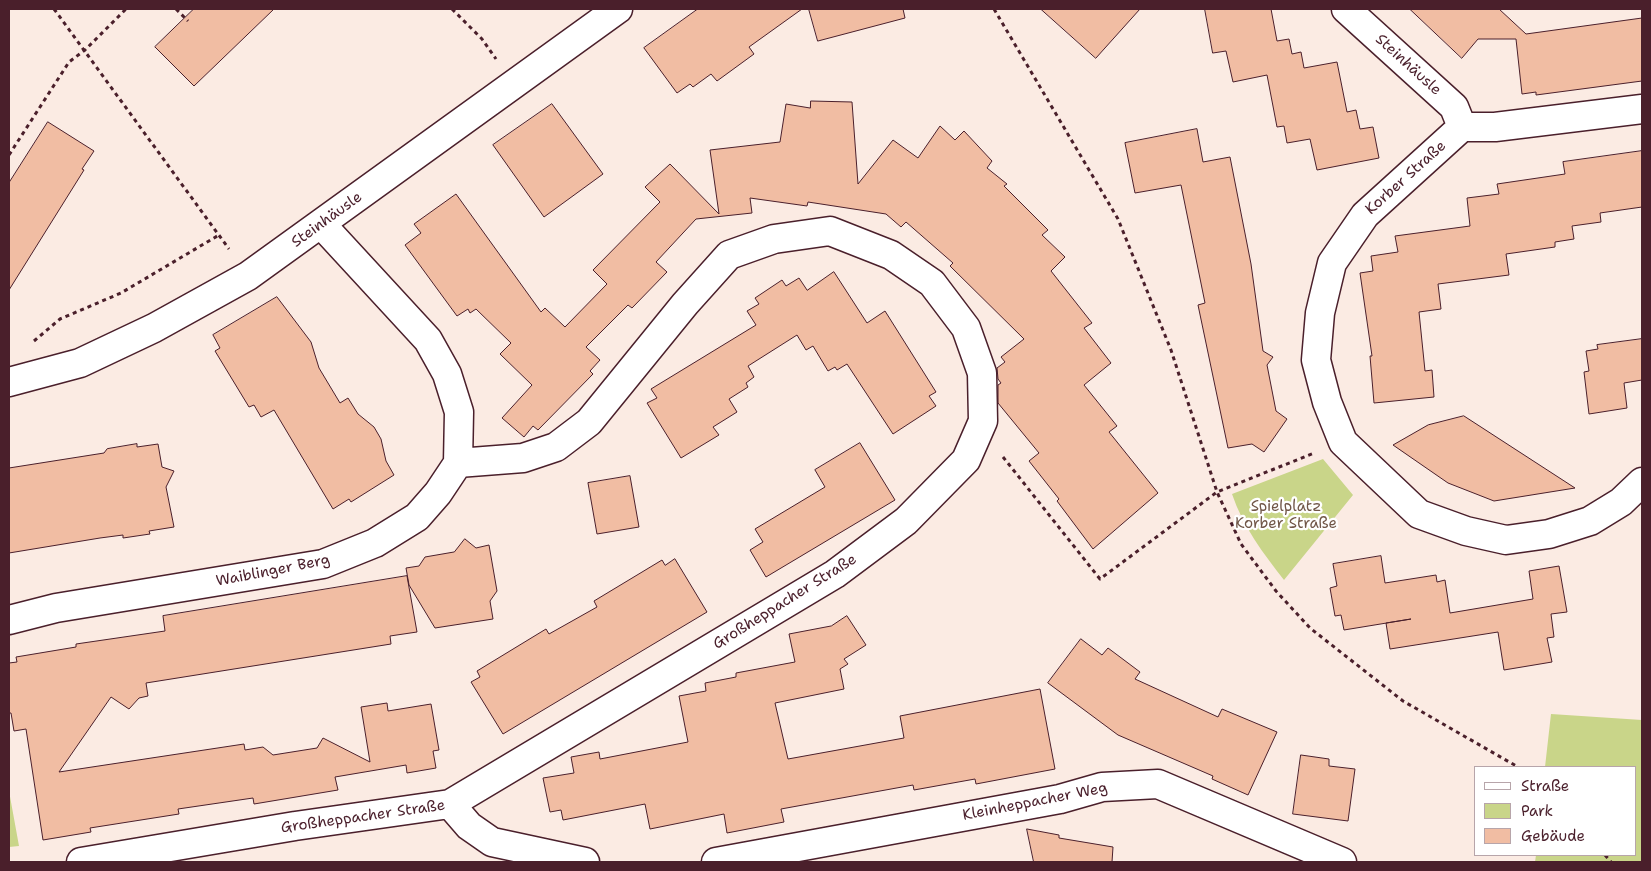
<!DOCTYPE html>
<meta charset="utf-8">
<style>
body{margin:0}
#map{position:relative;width:1651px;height:871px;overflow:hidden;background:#fbebe3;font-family:"Shantell Sans",sans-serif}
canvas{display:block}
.frame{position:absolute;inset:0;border:10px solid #4a1f2b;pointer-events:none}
.legend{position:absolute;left:1474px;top:766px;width:162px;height:90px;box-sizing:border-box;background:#fff;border:1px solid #b7a5aa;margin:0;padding:6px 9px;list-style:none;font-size:15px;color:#4a1f2b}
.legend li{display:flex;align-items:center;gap:10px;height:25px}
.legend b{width:25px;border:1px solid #b7a5aa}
</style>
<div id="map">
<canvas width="1651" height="871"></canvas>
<div class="frame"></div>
<ul class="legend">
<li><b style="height:6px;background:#fff"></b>Straße</li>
<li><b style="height:14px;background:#c9d589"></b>Park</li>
<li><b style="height:14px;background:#f1bda3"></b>Gebäude</li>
</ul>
</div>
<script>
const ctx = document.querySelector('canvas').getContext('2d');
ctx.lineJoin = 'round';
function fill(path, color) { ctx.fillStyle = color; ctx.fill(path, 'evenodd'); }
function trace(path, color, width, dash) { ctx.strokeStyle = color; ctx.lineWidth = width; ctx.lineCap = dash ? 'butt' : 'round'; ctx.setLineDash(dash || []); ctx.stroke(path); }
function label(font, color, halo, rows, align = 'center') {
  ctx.font = font + ' "Shantell Sans",sans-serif'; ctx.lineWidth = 4.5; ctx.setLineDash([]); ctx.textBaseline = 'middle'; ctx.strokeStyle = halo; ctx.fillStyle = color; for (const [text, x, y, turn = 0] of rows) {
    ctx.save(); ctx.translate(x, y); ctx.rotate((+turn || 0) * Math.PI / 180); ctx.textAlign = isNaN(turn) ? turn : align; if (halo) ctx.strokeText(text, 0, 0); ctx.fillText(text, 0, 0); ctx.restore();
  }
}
const green = new Path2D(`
 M1323 459 1353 495 1284 580C1263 553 1243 527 1232 494Z
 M1551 714 1642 720V862H1535L1536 855H1635V767H1545Z
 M9 791 19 846 9 847Z`);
const building = new Path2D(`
 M194 9H274L194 86 155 47Z
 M698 9H802L749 47 754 54 717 81 711 74 693 87 690 84 677 93 644 48Z
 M809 9H903L905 18 818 41Z
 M1041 9H1140L1096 58Z
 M1205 9H1271L1277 41 1289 39 1292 54 1301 52 1304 68 1337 62 1347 112 1356 110 1360 129 1373 127 1379 158 1317 170 1310 139 1287 143 1284 126 1277 127 1267 75 1233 82 1226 51 1213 53Z
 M1410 9H1499L1526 34 1642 18V81L1536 95V92L1522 94 1516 39H1478L1462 58Z
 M811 101 852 102 858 184 893 140 918 158 940 126 955 140 964 131 992 161 987 168 1007 184 1004 186 1048 230 1042 235 1065 257 1051 271 1092 323 1084 328 1111 363 1084 385 1117 426 1109 432 1158 493 1093 549 1057 501 1059 499 1029 461 1039 453 998 403V385L1001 383 998 379 997 368 1005 362 1001 357 1024 339 950 266 953 263 906 222 901 227 886 214 808 202 807 206 750 198 752 213 696 219 656 262 667 272 632 308 628 305 586 347 600 360 590 371 593 374 538 430 533 426 524 437 502 418 532 385 500 354 511 343 476 309 470 313 468 309 457 316 405 245 421 233 414 224 456 194 541 312 545 308 565 327 607 284 593 270 660 202 645 187 670 164 719 214 710 150 780 142 786 104 810 108Z
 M552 104 603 174 544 217 493 145Z
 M48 122 94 151 82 169 84 170 9 290V183Z
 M1197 129 1203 162 1230 157 1251 264 1263 351 1273 357 1267 365 1276 411 1287 419 1264 452 1252 444 1228 448 1198 305 1205 303 1181 185 1135 193 1125 143Z
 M1642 151V207L1600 213 1601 222 1572 226 1574 239 1555 242V247L1506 254 1509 275 1438 284 1441 309 1419 312 1425 371 1432 370 1434 397 1374 403 1370 356H1372L1360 273 1373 271 1371 256 1398 252 1395 236 1470 226 1467 198 1499 194 1497 184 1565 174 1563 162Z
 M834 272 867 323 885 311 936 392 929 396 936 406 893 434 847 364 837 370 835 367 828 371 813 346 806 350 797 335 748 366 754 377 746 383 748 387 729 399 737 412 713 427 719 435 681 458 647 403 657 398 651 389 756 325 747 311 759 304 755 298 782 280 786 286 799 278 807 290Z
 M277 297 311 342 319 368 340 403 348 398 358 414 374 427 381 439 386 461 394 475 351 502 349 499 333 509 274 410 261 417 254 405 249 407 215 351 220 348 213 335Z
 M1642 339V380L1624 383 1627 408 1589 414 1584 372 1589 371 1586 351 1598 349 1597 345Z
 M1464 416 1575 488 1494 501 1448 483 1393 445 1428 425Z
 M860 443 895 500 766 577 750 550 763 542 755 529 825 487 815 470Z
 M137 444V447L158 444 162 467 174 471 166 487 174 527 149 531 150 534 123 538V535L100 538 9 553V468L104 453 107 449Z
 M630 476 639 527 597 534 588 483Z
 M465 539 476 548 489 545 497 591 490 601 493 619 435 628 409 585 406 568 419 566 425 557 454 552Z
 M1381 556 1385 583 1436 575 1437 582 1445 580 1450 613 1533 599 1529 571 1559 566 1567 612 1551 614 1554 637 1547 638 1552 662 1504 670 1498 632 1390 649 1386 623 1411 619 1344 630 1341 615 1335 616 1330 588 1337 586 1333 564Z
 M675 559 707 612 503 734 471 682 480 677 477 671 546 629 549 634 597 607 594 601 662 560 665 565Z
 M407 576 417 632 390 636 391 644 146 683 148 696 139 698 129 709 111 697 59 772 244 744 245 750 263 747 273 755 317 748 323 738 370 762 361 707 387 703 388 711 431 704 439 750 433 751 436 768 407 773 406 765 335 777 338 790 254 804 253 798 178 809 179 814 90 828 91 832 43 840 26 729 14 731 11 713H9V663L17 662 16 657 76 647V644L165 631 163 616Z
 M847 616 866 645 844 659 848 664 840 669 844 689 775 703 788 759 904 738 900 716 1040 689 1055 769 976 784 975 779 914 790 913 785 781 809 784 822 727 833 724 814 650 829 645 804 563 820 561 810 550 812 543 778 574 773 571 757 599 752 600 759 688 742 679 696 706 691 705 683 736 677V673L795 662 789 634 831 626Z
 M1081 639 1102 655 1108 648 1140 672 1135 679 1218 717 1222 709 1277 732 1248 795 1212 779 1213 776 1118 735 1048 683Z
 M1301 755 1329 759V766L1355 769 1348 821 1293 814Z
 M1027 829 1059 835V838L1113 847 1112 862H1034Z`);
const path = new Path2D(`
 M54 9 229 249
 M176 9 188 21
 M452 9 482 39 496 59
 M994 9 1118 219 1171 350 1217 492 1241 544 1276 591 1310 628 1403 701 1518 767
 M9 155 69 62 85 50 126 9
 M34 341 60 319 121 293 219 235
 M1003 457 1100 579 1217 492 1314 453
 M1605 855 1611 862`);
const minor = new Path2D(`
 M1346 9 1454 107 1462 127
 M1642 109 1495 127H1462L1365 215 1332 263 1320 313 1316 360 1327 402 1343 442 1419 514 1466 531 1506 540 1549 534 1590 521 1621 502 1642 482
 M9 382 80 363 154 328 248 276 618 9
 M9 620 56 608 323 564 375 543 417 517 438 493 458 463 459 412 447 374 428 340 322 225
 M450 804 469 826 492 842 585 862
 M81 862 295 826 450 804 835 574 906 521 966 460 983 421 982 373 966 328 932 283 891 255 830 231 774 239 729 255 685 304 589 422 556 447 523 458 458 463
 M716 862 1060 799 1102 787 1158 784 1342 862`);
const streetNames = [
 ["Steinhäusle",1408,65,42],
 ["Korber Straße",1406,178,-42],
 ["Steinhäusle",327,220,-36],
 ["Waiblinger Berg",273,571,-11],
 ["Großheppacher Straße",785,602,-32],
 ["Kleinheppacher Weg",1035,802,-11],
 ["Großheppacher Straße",363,817,-8]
];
const parkNames = [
 ["Spielplatz",1286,507],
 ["Korber Straße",1286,524]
];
fill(green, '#c9d589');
fill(building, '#f1bda3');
trace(building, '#4a1f2b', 1);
trace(minor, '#4a1f2b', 31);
trace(path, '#4a1f2b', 3, [4, 4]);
trace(minor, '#fff', 28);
label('15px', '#4a1f2b', '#fff', streetNames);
label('15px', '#705647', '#fff', parkNames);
</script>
